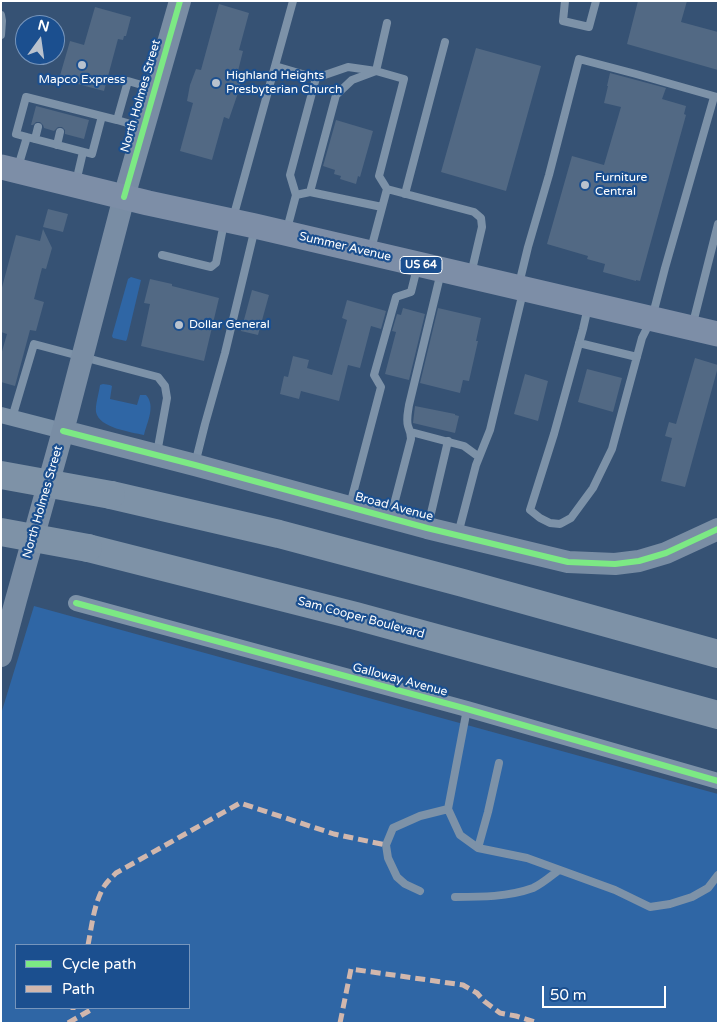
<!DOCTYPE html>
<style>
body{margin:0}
#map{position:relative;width:719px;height:1024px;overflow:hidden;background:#365274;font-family:"Varela Round",sans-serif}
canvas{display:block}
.frame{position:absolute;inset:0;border:2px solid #fff;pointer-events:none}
.legend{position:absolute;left:15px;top:944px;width:175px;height:65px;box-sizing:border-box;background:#1b4f8f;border:1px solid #7695bc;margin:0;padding:6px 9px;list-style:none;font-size:15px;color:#fff}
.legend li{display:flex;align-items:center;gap:10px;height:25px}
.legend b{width:25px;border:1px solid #7695bc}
.north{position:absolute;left:15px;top:15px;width:50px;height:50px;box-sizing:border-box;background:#1b4f8f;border:1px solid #7695bc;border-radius:50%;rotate:14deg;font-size:14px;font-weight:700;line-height:20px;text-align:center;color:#fff}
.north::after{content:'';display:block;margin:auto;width:18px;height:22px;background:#b9c2ce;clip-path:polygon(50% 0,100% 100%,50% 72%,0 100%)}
.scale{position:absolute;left:542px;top:986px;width:124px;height:22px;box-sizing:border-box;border:2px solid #fff;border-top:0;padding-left:6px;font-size:15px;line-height:18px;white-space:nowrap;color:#fff;-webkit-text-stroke:4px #1b4f8f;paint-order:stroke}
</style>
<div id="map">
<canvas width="719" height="1024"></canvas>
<div class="frame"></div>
<ul class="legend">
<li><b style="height:6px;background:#7ce984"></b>Cycle path</li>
<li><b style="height:6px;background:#d1b7ad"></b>Path</li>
</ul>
<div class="north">N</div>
<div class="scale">50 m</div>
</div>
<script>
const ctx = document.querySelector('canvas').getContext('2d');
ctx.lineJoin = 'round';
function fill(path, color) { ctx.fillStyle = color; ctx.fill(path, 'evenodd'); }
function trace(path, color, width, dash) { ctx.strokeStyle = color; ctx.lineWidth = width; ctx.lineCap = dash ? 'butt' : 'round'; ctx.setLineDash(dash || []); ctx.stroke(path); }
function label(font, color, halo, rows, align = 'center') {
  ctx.font = font + ' "Varela Round",sans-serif'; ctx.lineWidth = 4.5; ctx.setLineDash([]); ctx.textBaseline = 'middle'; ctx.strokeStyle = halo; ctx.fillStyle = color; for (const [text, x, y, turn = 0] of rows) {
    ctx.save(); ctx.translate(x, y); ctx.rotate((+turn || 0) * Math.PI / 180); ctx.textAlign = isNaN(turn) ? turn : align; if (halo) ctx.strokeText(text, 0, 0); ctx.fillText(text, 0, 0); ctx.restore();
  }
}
const green = new Path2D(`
 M131 277 141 280 127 339 126 341 113 338 112 336 128 279Z
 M103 384 110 385 112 386 110 399 137 405 140 395H146C156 406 147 422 144 435 131 432 99 428 96 412 95 405 99 393 100 385Z
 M34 606 718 794V1023H1V714ZM16 945H189V1008H16Z`);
const building = new Path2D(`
 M638 1H687L681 22 718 32V70L627 44Z
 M219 4 249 13 239 50 243 51 236 79 241 81 238 93 229 119 224 117 212 160 180 151 193 103 187 101 190 85 196 69 201 70Z
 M95 7 131 17 126 36H124L123 40 118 39 104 91 59 79 70 41 84 45Z
 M476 48 541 66 506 191 441 172Z
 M610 73 666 88 662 99 686 106 684 114 686 115 640 281 636 280V281L603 272 605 264 587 259 588 256 547 244 572 156 604 165 621 107 604 103 608 86H607Z
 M36 106 89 120 84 139 65 134V130L62 127H58L54 131 44 128 43 125 40 122H36L33 125H31Z
 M336 120 373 131 360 177 358 176 356 184 340 179 341 176 334 174 335 170 323 166Z
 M48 209 68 214 63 232 43 227Z
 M43 229 52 248 46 269 42 268 34 299 44 302 36 331 30 330 15 386 1 382V355L7 334 1 332V291L16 235 40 241Z
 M150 279 172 284V286L219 298 204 361 141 346 150 304 144 303Z
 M252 290 269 295 258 335 241 331Z
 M347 300 386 311 381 329 371 326 360 368 348 365 339 401 301 391 299 399 280 394 284 376 288 377 293 356 309 360 307 368 332 375 347 320 342 318Z
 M403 308 425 314 409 380 385 374 396 332 392 331 397 314 401 315Z
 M438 308 481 318 476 341H478L469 381 463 380 460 393 420 383Z
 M695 358 718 365V367L685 487 661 481 672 438 665 436 669 422 676 424Z
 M587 369 622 378 613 412 578 402Z
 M525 374 548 381 538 421 514 414Z
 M415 406 455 414V415L459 416 455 433 413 423Z`);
const lane = new Path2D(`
 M565 1 563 21 589 27 596 1
 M1 15 2 21 1 35
 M275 66 293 1
 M141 127 117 120 128 81 152 88
 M27 137 92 154 102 116
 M35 139 38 127
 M57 145 60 132
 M18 167 27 137 16 134 26 97 117 120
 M76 182 83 152
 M310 192 336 95 352 80 376 71 404 79 379 176 387 189
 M405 194 445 42
 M296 195 310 192 382 207
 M233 218 275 66 316 78
 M287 229 296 195 290 175 316 78 348 67 376 71 387 23
 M371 249 387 189 474 212 481 218 482 227 471 274
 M162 255 211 267 216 263 224 223
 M519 284 528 247 549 175 579 59 636 74 717 97
 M588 307 583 329 554 434 530 510 540 518 550 523 560 524 571 518 593 488 612 449 642 338 652 318 665 268 714 97
 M693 323 718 224
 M579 343 637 357
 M12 418 34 344 158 377 165 386 167 398 157 453
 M411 432 464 446 479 457
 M195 464 205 424 225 353 255 228
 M350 505 381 387 374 375 396 297 411 292 417 268
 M391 516 411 439C411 434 410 431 408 426 406 419 408 412 409 405L441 272
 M428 526 448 441
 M458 534 476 465 490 430 523 292
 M467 709 448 809 460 835 478 848 527 858 615 890 650 907 670 904 692 897 708 888 718 875
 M478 848 488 812 499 763
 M420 891 405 884 397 877 388 858 386 845 393 828 420 816 448 809
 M455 897C481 897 508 897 533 888 542 884 551 876 559 870`);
const street = new Path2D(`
 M1 415 63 431
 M76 603 467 709 718 781`);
const secondary = new Path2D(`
 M63 431 195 465 427 528 568 562 615 564 639 561 666 553 718 529
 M1 656 16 600 63 431 124 197 180 1`);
const primary = new Path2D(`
 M1 167 148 203 255 226 718 334`);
const highway = new Path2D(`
 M111 495 279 534 463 583 718 654
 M88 548 356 616 718 715`);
const highwayBridge = new Path2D(`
 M1 475 111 495
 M1 532 88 548`);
const quiet = new Path2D(`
 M88 945C92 925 94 902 105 885 108 881 112 877 116 873L240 803 334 834 386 845
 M73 1010V1008
 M68 1023 94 1008
 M340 1023 351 969 463 985 477 993 484 1001 500 1013 516 1016 538 1023`);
const cycleway = new Path2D(`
 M124 197 180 1
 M63 431 195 465 427 528 568 562 615 564 639 561 666 553 718 529
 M76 603 467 709 718 781`);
const markers = [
 [82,65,5,"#b9c2ce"],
 [216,83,5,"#b9c2ce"],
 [585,185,5,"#b9c2ce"],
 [179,325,5,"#b9c2ce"]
];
const shields = [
 [421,265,42]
];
const shieldNames = [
 ["US 64",421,265]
];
const poiNames = [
 ["Highland Heights",226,76],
 ["Presbyterian Church",226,90],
 ["Mapco Express",82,80,"center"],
 ["Furniture",595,178],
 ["Central",595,192],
 ["Dollar General",189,325]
];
const streetNames = [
 ["North Holmes Street",141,96,-74],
 ["Summer Avenue",345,247,13],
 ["North Holmes Street",43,502,-74],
 ["Broad Avenue",394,507,15],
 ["Sam Cooper Boulevard",361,618,15],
 ["Galloway Avenue",400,680,15]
];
fill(green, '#2f66a5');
fill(building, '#526984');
trace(lane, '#7d92a8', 8);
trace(street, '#7d92a8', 16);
trace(secondary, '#798da4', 22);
trace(primary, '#7d8ea7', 25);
trace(highway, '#7e92a7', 28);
trace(highwayBridge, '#7e92a7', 28);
trace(quiet, '#d1b7ad', 5, [10, 5]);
trace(cycleway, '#7ce984', 6);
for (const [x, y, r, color] of markers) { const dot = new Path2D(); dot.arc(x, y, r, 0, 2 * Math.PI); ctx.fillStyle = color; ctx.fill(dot); trace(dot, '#1b4f8f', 2); }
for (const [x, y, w] of shields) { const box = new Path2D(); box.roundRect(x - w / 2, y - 8.5, w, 17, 4); ctx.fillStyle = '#1b4f8f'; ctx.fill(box); trace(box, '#fff', 1); }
label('bold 11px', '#fff', null, shieldNames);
label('12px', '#fff', '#1b4f8f', poiNames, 'left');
label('12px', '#fff', '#1b4f8f', streetNames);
</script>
